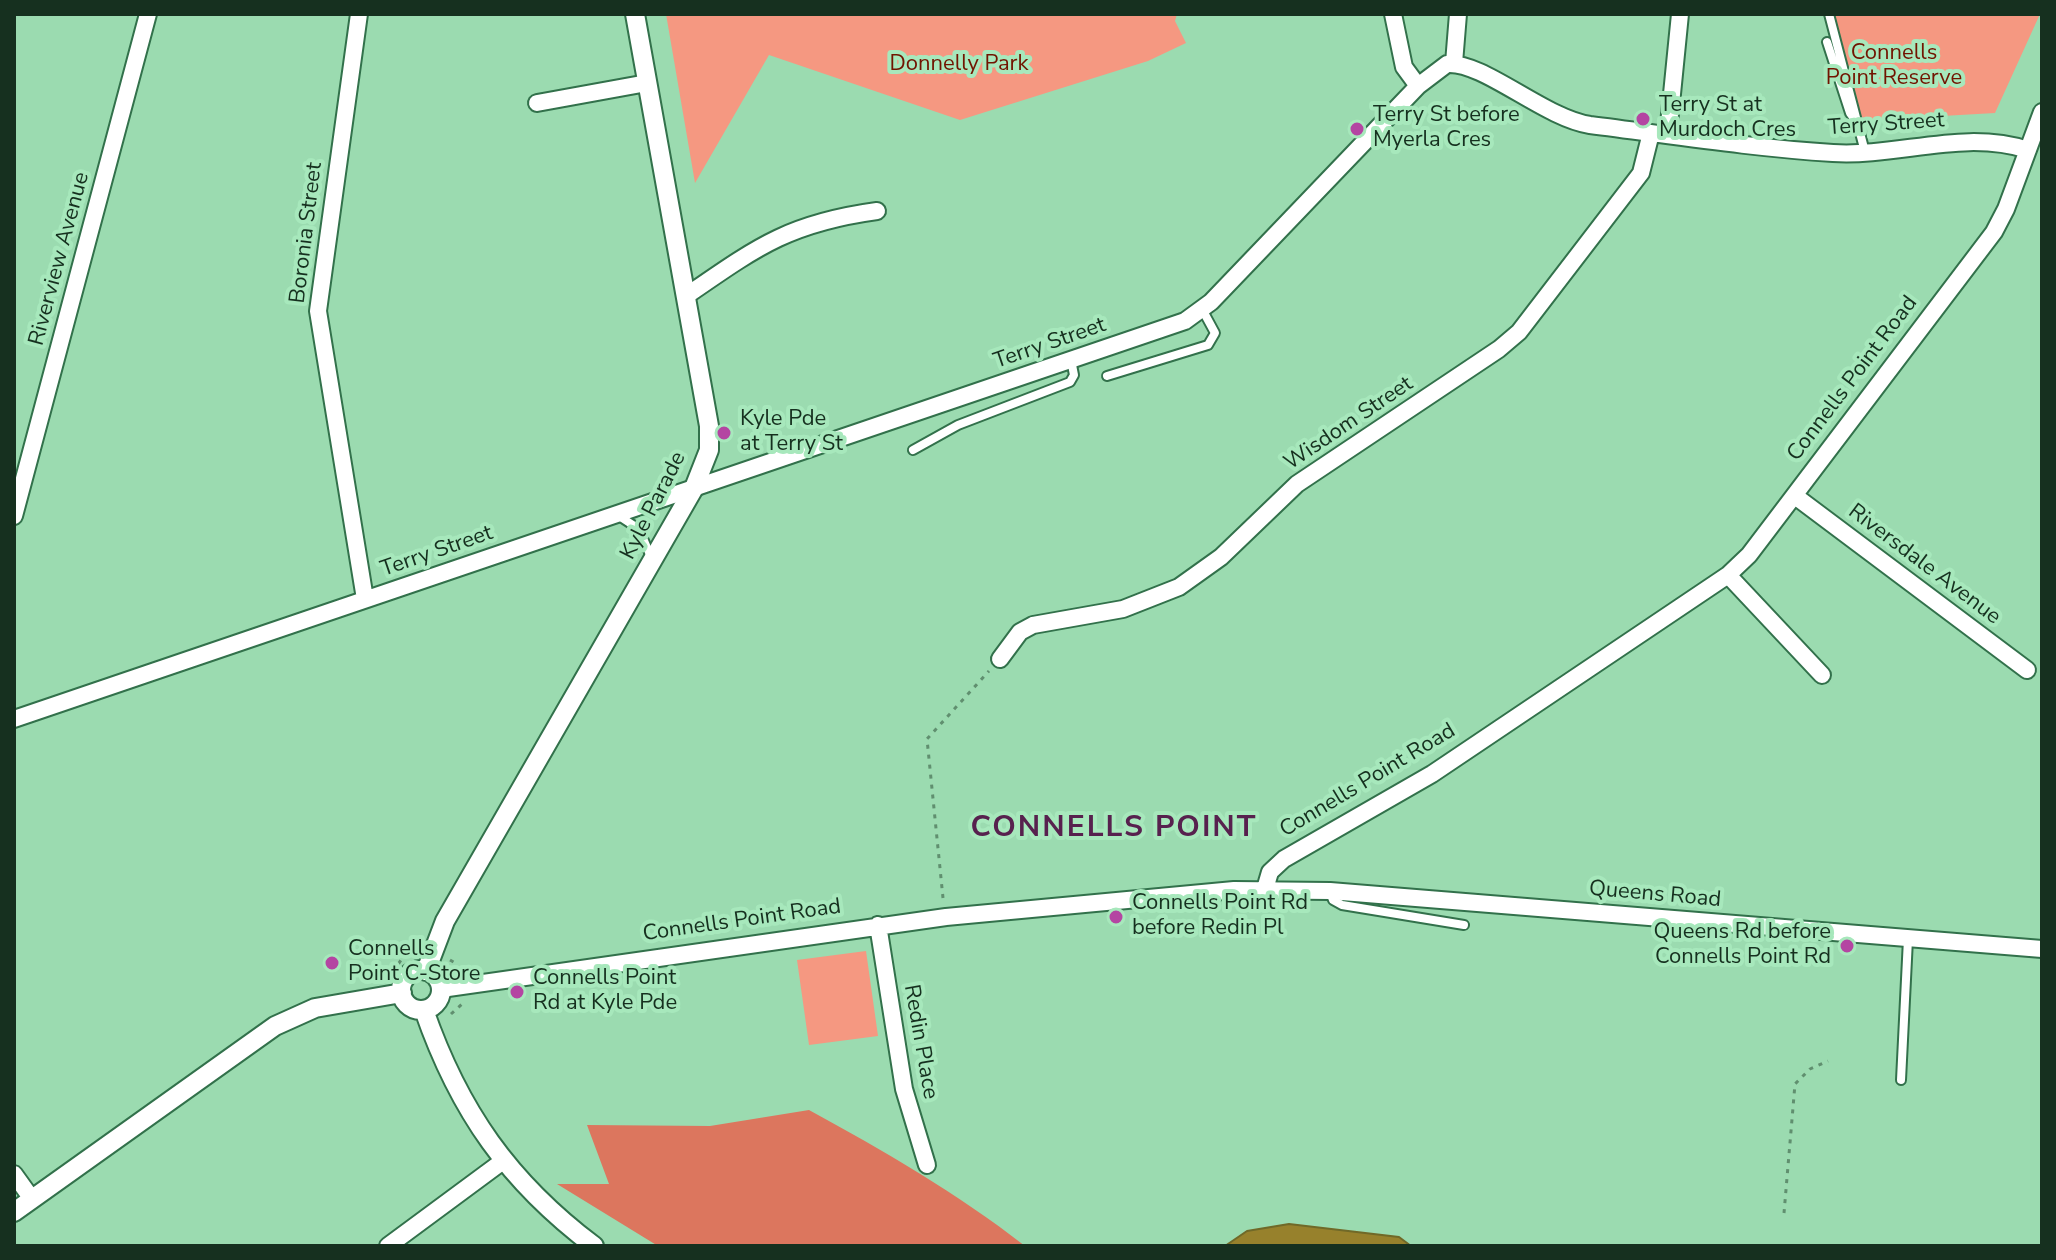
<!DOCTYPE html>
<style>
body{margin:0}
#map{position:relative;width:2056px;height:1260px;overflow:hidden;background:#9bdbb0;font-family:"Nunito Sans",sans-serif}
canvas{display:block}
.frame{position:absolute;inset:0;border:16px solid #16301f;pointer-events:none}
</style>
<div id="map">
<canvas width="2056" height="1260"></canvas>
<div class="frame"></div>
</div>
<script>
const ctx = document.querySelector('canvas').getContext('2d');
ctx.lineJoin = 'round';
function fill(path, color) { ctx.fillStyle = color; ctx.fill(path, 'evenodd'); }
function trace(path, color, width, dash) { ctx.strokeStyle = color; ctx.lineWidth = width; ctx.lineCap = dash ? 'butt' : 'round'; ctx.setLineDash(dash || []); ctx.stroke(path); }
function label(font, color, halo, rows, align = 'center') {
  ctx.font = font + ' "Nunito Sans",sans-serif'; ctx.lineWidth = 8; ctx.setLineDash([]); ctx.textBaseline = 'middle'; ctx.strokeStyle = halo; ctx.fillStyle = color; for (const [text, x, y, turn = 0] of rows) {
    ctx.save(); ctx.translate(x, y); ctx.rotate((+turn || 0) * Math.PI / 180); ctx.textAlign = isNaN(turn) ? turn : align; if (halo) ctx.strokeText(text, 0, 0); ctx.fillText(text, 0, 0); ctx.restore();
  }
}
const green = new Path2D(`
 M666 14H1177L1175 21 1186 43 1148 61 960 120 769 55 695 183Z
 M1824 14H2040L1995 113 1854 121Z
 M866 951 878 1036 809 1045 797 960Z`);
const forest = new Path2D(`
 M809 1110C884 1151 957 1193 1025 1246H658L557 1184H609L587 1125 710 1126Z`);
const water = new Path2D(`
 M1289 1224 1399 1237 1411 1246H1225L1247 1231Z`);
const path = new Path2D(`
 M943 898 927 739 989 671
 M450 960 457 964
 M393 972 409 948
 M451 1014 462 1004
 M1784 1213 1795 1084 1810 1069 1828 1061`);
const service = new Path2D(`
 M1829 14 1865 152
 M1827 42 1850 113 1856 121
 M1107 376 1208 345 1215 333 1202 309
 M913 450 958 425 1070 382 1074 375 1071 360
 M616 514 639 529 651 557
 M1330 892 1333 900 1342 905 1464 925
 M1901 1080 1908 939`);
const minor = new Path2D(`
 M359 14 318 311 365 599
 M1393 14 1404 67 1418 86
 M1454 63 1458 14
 M537 103 647 83
 M1668 134 1680 14
 M686 296C757 247 789 223 877 211
 M1795 496 2027 670
 M14 516 148 14
 M1728 575 1822 675
 M1000 659 1020 632 1033 625 1123 609 1179 587 1221 557 1297 484 1499 349 1519 332 1641 173 1651 133
 M14 719 1185 321 1211 302 1418 86 1447 64C1483 61 1544 118 1590 125 1670 135 1752 148 1833 153 1899 157 1963 129 2028 150
 M1265 889 1270 872 1284 859 1432 774 1728 575 1749 555 1994 232 2006 209 2042 112
 M878 925 904 1089 927 1165
 M441 989 946 917 1234 890 1330 891 2042 949
 M14 1174 32 1199
 M388 1246 503 1161`);
const tertiary = new Path2D(`
 M401 990a20 20 0 1 1 40 0a20 20 0 1 1-40 0Z
 M426 971 445 921 694 488 709 450V426L635 14
 M424 1010C459 1111 509 1182 594 1246
 M14 1212 275 1026 315 1008 402 993`);
const markers = [
 [1643,119,8,"#b445a2"],
 [1357,129,8,"#b445a2"],
 [724,433,8,"#b445a2"],
 [1116,917,8,"#b445a2"],
 [1847,946,8,"#b445a2"],
 [332,963,8,"#b445a2"],
 [517,992,8,"#b445a2"]
];
const parkNames = [
 ["Connells",1894,54],
 ["Point Reserve",1894,79],
 ["Donnelly Park",959,65]
];
const poiNames = [
 ["Terry St at",1659,106],
 ["Murdoch Cres",1659,131],
 ["Terry St before",1373,116],
 ["Myerla Cres",1373,141],
 ["Kyle Pde",740,420],
 ["at Terry St",740,445],
 ["Connells Point Rd",1132,904],
 ["before Redin Pl",1132,929],
 ["Queens Rd before",1831,933,"right"],
 ["Connells Point Rd",1831,958,"right"],
 ["Connells",348,950],
 ["Point C-Store",348,975],
 ["Connells Point",533,979],
 ["Rd at Kyle Pde",533,1004]
];
const streetNames = [
 ["Terry Street",1886,125,-4],
 ["Boronia Street",307,233,-83],
 ["Riverview Avenue",60,259,-75],
 ["Terry Street",1050,344,-19],
 ["Connells Point Road",1853,379,-53],
 ["Wisdom Street",1349,424,-34],
 ["Kyle Parade",654,506,-63],
 ["Terry Street",437,552,-19],
 ["Riversdale Avenue",1924,565,37],
 ["Connells Point Road",1368,781,-31],
 ["Queens Road",1655,895,5],
 ["Connells Point Road",742,921,-8],
 ["Redin Place",920,1042,80]
];
const districtNames = [
 ["CONNELLS POINT",1114,829]
];
fill(green, '#f59881');
fill(forest, '#dc765e');
fill(water, '#97812c');
trace(water, '#706928', 2);
trace(service, '#32714b', 12);
trace(minor, '#32714b', 20);
trace(tertiary, '#32714b', 22);
trace(path, '#608f6f', 3, [4, 6]);
trace(service, '#fff', 8);
trace(minor, '#fff', 16);
trace(tertiary, '#fff', 18);
for (const [x, y, r, color] of markers) { const dot = new Path2D(); dot.arc(x, y, r, 0, 2 * Math.PI); ctx.fillStyle = color; ctx.fill(dot); trace(dot, '#a7e8bc', 3); }
label('22px', '#711400', '#a7e8bc', parkNames);
label('22px', '#16301f', '#a7e8bc', poiNames, 'left');
label('22px', '#16301f', '#a7e8bc', streetNames);
ctx.letterSpacing = '2px';
label('bold 30px', '#57214e', '#a7e8bc', districtNames);
ctx.letterSpacing = '0px';
</script>
